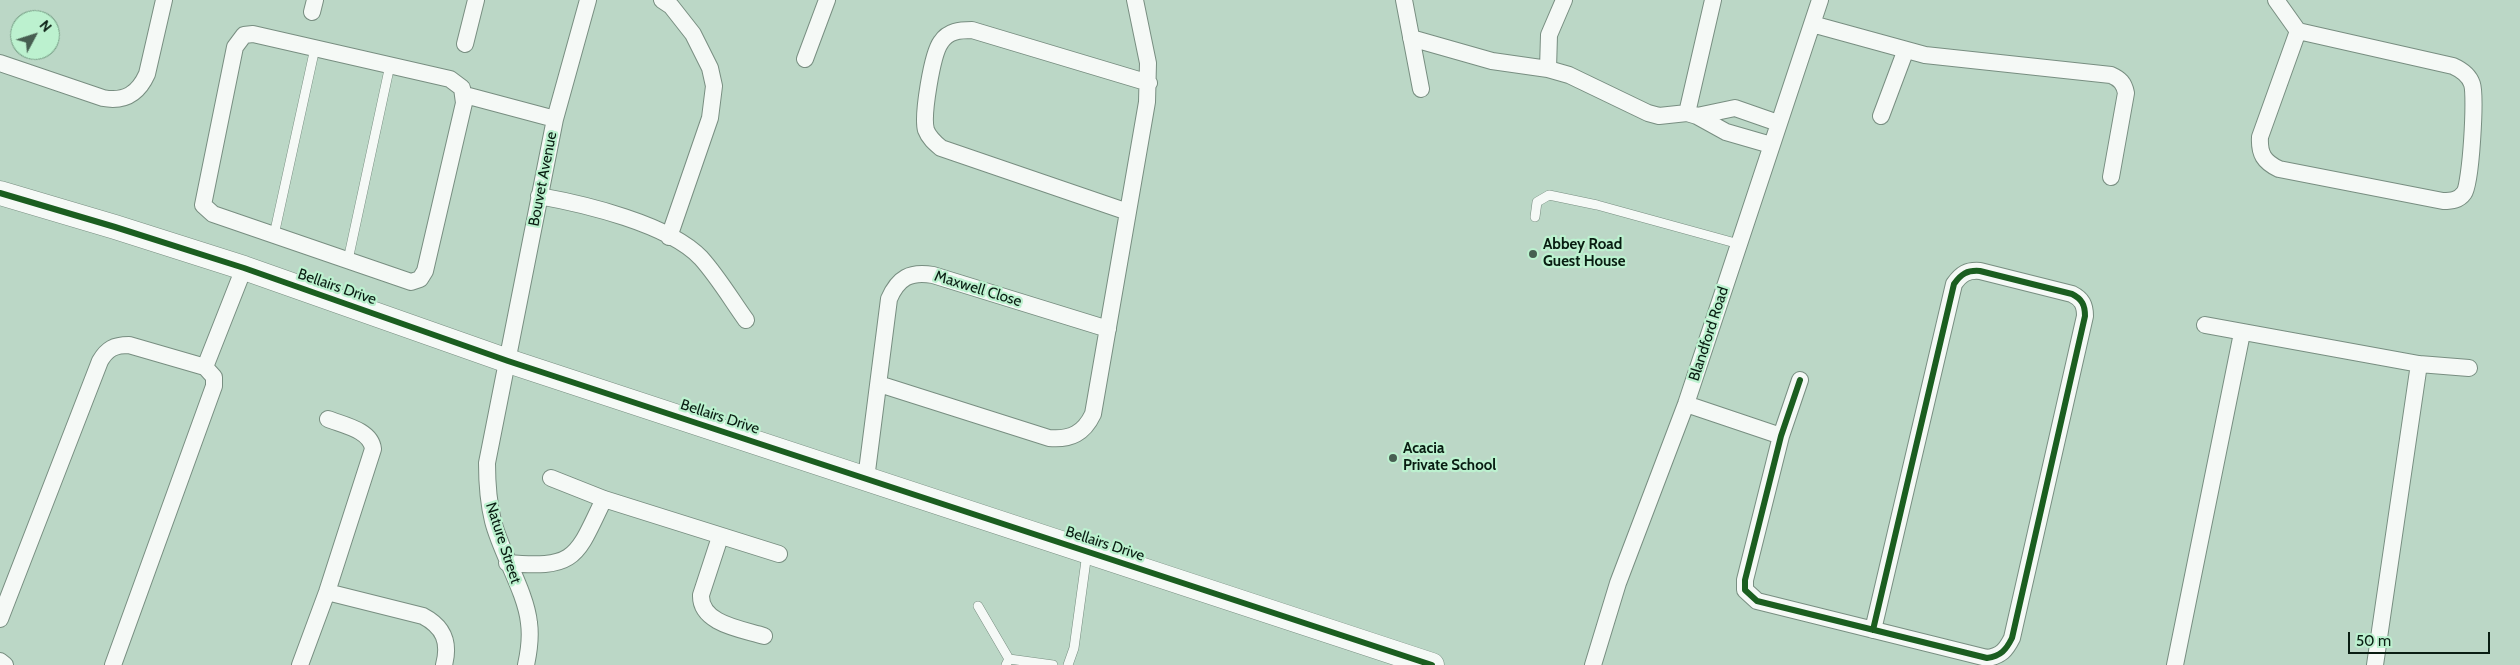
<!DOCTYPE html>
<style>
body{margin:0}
#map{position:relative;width:2520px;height:665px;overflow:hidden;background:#bbd7c6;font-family:Cabin,sans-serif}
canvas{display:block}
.north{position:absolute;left:10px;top:10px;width:50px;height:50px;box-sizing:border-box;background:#bcf1cf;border:1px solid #749c83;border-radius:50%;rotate:50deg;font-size:14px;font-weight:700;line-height:20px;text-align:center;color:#091d12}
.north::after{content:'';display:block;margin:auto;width:18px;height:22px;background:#475e51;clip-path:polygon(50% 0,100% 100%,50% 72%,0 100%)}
.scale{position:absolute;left:2348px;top:632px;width:142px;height:22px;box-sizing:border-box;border:2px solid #091d12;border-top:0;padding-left:6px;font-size:15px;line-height:18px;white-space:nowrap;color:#091d12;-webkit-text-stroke:4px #bcf1cf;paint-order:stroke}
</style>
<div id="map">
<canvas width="2520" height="665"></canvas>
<div class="north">N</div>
<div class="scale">50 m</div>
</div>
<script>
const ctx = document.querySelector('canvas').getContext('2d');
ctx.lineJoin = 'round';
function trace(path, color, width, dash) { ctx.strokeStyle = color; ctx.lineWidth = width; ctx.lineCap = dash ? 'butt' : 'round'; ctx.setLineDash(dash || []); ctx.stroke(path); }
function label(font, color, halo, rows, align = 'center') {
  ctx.font = font + ' Cabin,sans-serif'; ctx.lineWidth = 4.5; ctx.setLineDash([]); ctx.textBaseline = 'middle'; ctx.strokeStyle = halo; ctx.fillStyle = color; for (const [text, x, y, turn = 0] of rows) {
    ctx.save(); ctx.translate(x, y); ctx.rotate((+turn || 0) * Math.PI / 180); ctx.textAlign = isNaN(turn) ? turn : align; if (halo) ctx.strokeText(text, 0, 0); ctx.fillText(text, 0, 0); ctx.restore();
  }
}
const lane = new Path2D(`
 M1535 217 1537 202 1549 195 1597 205 1739 244
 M274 235 315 48
 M348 260 390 65
 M978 606 1009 659
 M1006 665 1009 659 1053 665
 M1068 665 1074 648 1087 553`);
const street = new Path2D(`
 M662 0 671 6 693 34 710 68 714 86 710 118 669 237
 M1404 0 1421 89
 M2276 0 2298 31 2453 66C2462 70 2469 75 2472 84 2476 96 2471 184 2464 193 2459 200 2452 201 2443 201L2279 169C2264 162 2259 154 2260 137L2298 31
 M312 12 315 0
 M1812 24 1925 55 2111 75C2120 79 2124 83 2126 93L2111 177
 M253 34 450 79 462 88 464 103 425 271 420 279 411 282 213 214 203 205 235 47 244 35Z
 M1411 38 1492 61 1548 69 1569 75 1648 113 1659 116 1687 113 1697 116 1726 132 1771 145
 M465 44 476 0
 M805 59 827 0
 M0 63 103 98C125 102 138 94 147 74L164 0
 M1548 69 1549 35 1564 0
 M465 95 555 119
 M1687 113 1713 0
 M1697 116 1735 108 1778 123
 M1881 116 1905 52
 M539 196C584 204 669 224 701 258 718 277 731 299 746 320
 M1128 212 941 148C935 143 929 138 926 130 922 116 932 54 941 42 948 31 960 30 972 30L1149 83
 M2205 325 2419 364 2469 368
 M205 367 244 268
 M1800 380 1781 436 1745 580V590L1757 601 1987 658C2001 656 2006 650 2012 638L2085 316C2085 305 2082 299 2072 294L1980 271C1967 270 1961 274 1954 284L1873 630
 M879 384 1049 438C1071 440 1084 433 1093 414L1147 102 1148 63 1135 0
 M1686 404 1781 436
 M551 478 604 499 779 554
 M866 479 889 299C898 278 910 271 933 275L1108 329
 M720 537 701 595C700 624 742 629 764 636
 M507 563C577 569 576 557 604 499
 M327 592 423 616C444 627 450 642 444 665
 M0 619 100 361C107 349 114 345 129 345L205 367 214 377V386L113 665
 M0 661 5 665
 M300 665 327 592 373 449C371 430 343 425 328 419
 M526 665C529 651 531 637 529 623 526 592 501 553 493 521 488 501 487 483 487 463L555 119 588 0
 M1593 665 1618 583 1686 404 1820 0
 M2175 665 2242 333
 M2375 665 2419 364`);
const secondary = new Path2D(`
 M0 193 115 227 244 268 508 361 1432 665`);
const cycleway = new Path2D(`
 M0 193 115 227 244 268 508 361 1432 665
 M1800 380 1781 436 1745 580V590L1757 601 1987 658C2001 656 2006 650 2012 638L2085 316C2085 305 2082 299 2072 294L1980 271C1967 270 1961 274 1954 284L1873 630`);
const markers = [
 [1533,254,5,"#475e51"],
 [1393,458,5,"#475e51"]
];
const streetNames = [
 ["Bouvet Avenue",543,179,-79],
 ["Bellairs Drive",337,287,19],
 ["Maxwell Close",978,289,17],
 ["Blandford Road",1709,334,-72],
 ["Bellairs Drive",720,417,18],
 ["Nature Street",503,543,72],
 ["Bellairs Drive",1105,544,18]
];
const poiNames = [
 ["Abbey Road",1543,245],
 ["Guest House",1543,262],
 ["Acacia",1403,449],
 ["Private School",1403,466]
];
trace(lane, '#788e81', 10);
trace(street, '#788e81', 18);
trace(secondary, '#788e81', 25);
trace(lane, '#f5f9f6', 9);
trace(street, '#f5f9f6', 16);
trace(secondary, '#f5f9f6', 24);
trace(cycleway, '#1b5e20', 6);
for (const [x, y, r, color] of markers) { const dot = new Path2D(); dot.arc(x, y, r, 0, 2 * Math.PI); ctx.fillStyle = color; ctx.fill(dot); trace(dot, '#bcf1cf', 2); }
label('15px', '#091d12', '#bcf1cf', streetNames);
label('bold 15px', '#091d12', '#bcf1cf', poiNames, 'left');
</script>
